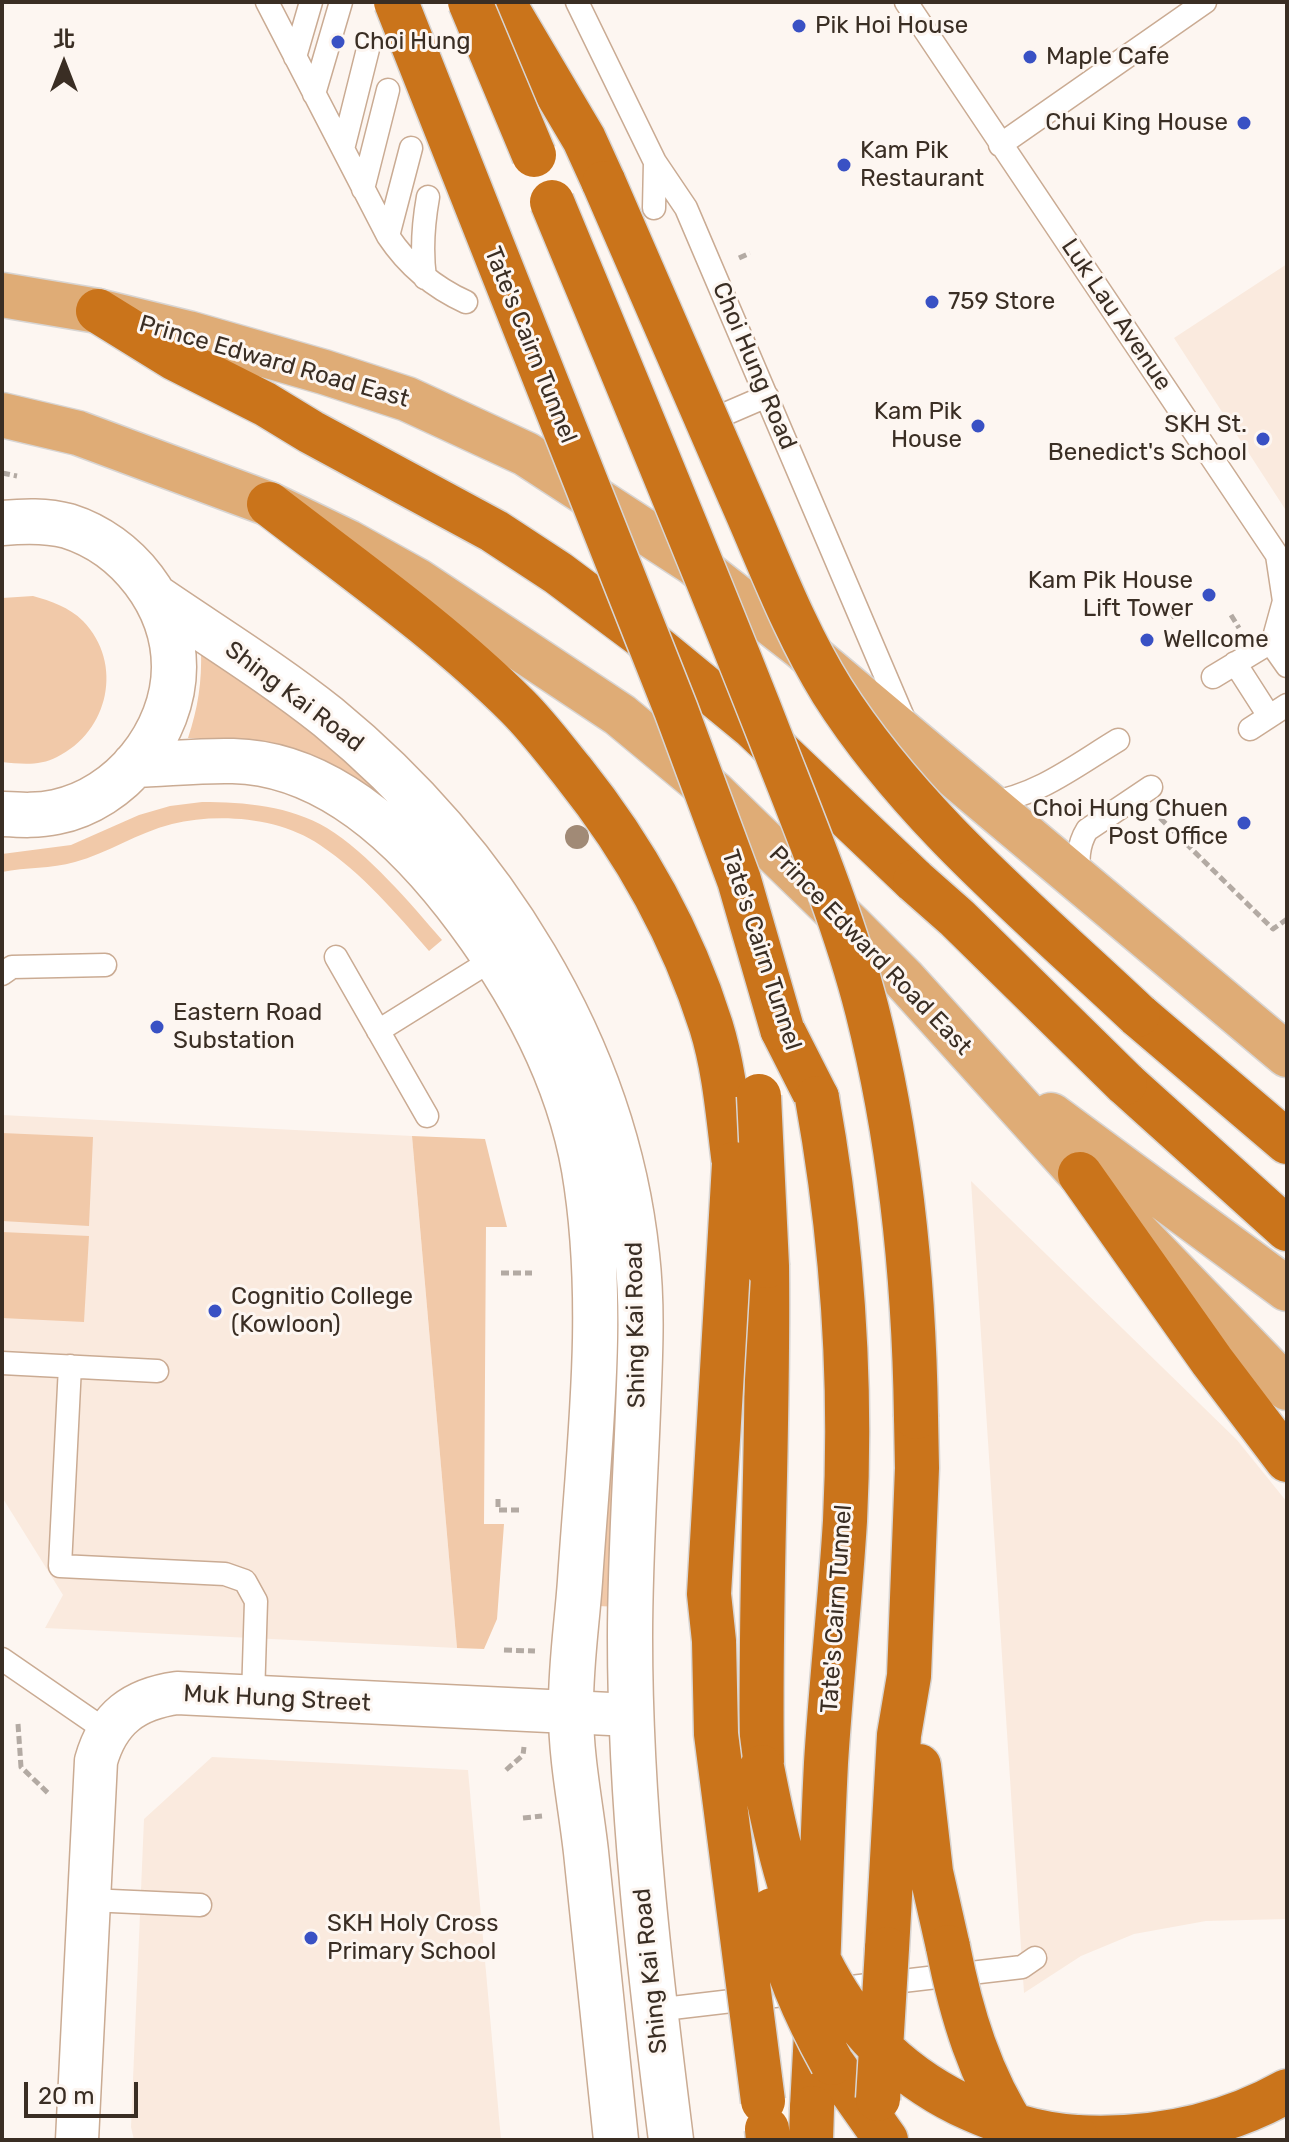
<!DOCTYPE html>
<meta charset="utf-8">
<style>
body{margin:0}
#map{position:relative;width:1289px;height:2142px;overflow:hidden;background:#fdf6f1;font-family:Rubik,"Noto Sans TC",sans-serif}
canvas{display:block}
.frame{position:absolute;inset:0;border:4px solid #3a2e24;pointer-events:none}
.north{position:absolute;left:24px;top:24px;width:80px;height:80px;-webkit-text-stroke:6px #fdf6f1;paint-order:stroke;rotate:0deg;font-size:22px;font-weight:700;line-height:32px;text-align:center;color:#3a2e24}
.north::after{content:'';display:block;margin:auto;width:28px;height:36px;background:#3a2e24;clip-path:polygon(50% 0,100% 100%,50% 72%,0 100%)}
.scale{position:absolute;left:24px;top:2082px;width:114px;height:36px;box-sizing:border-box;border:4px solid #3a2e24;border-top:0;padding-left:10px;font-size:24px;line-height:28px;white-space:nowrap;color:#3a2e24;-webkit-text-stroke:6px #fdf6f1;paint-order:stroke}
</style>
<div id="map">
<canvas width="1289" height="2142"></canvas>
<div class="frame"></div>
<div class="north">北</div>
<div class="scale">20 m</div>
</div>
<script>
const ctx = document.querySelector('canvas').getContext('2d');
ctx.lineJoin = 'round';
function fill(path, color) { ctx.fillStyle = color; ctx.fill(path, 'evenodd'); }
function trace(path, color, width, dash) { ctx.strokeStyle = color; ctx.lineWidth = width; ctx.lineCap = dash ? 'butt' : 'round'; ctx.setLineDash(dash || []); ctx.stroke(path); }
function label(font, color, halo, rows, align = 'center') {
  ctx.font = font + ' Rubik,sans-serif'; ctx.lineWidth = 6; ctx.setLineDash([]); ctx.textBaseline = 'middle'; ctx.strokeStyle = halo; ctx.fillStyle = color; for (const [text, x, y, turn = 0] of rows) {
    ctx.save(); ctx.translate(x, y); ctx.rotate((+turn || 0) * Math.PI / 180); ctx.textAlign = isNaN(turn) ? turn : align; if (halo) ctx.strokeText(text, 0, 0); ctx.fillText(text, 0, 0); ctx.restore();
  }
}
const built = new Path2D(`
 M1287 264V512L1174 338Z
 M2 1115 412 1136 457 1648 45 1628 63 1595 2 1497Z
 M971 1181 1237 1440 1287 1502V1919L1206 1921 1134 1934 1081 1956 1024 1993Z
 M212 1757 468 1770 501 2140H134L131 2127 144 1819Z`);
const green = new Path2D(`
 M33 596C51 601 69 607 83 621 124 663 109 732 57 757 40 766 21 764 2 762V598Z
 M201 650C236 671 270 692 303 716 476 847 599 1039 624 1257 629 1302 626 1349 624 1395 622 1466 620 1536 619 1607L598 1606C602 1548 606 1490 610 1431 614 1375 618 1319 613 1262 600 1116 536 974 438 865 406 829 370 795 327 773 283 751 236 740 188 738 198 708 202 682 201 650Z
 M202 802C245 802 290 806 327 828 368 853 411 904 442 940L429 951C396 913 362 873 320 845 279 817 218 813 172 824 137 833 108 853 75 862 51 869 26 867 2 872V854L71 845 139 815 170 806Z
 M2 1133 93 1137 89 1226 2 1221Z
 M412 1136 485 1139 507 1227H486L484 1524H504L497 1619 484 1649 457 1648Z
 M2 1232 89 1236 84 1322 2 1318Z`);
const path = new Path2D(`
 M739 258 750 253
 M2 473 17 476
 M1231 615 1239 628
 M1171 617 1194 603
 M1160 818 1273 929 1287 919
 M501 1273H532
 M498 1499V1510H523
 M504 1650 535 1651
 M18 1724 21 1767 49 1794
 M506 1770 523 1755 524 1747
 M523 1818 542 1816`);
const lane = new Path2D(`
 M267 2 388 236C408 266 433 287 466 302
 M577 2 655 162 686 208 906 724
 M906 2 1277 555 1284 601 1273 641
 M295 57 311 2
 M314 94 341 2
 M1000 145 1205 2
 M343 149 369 45
 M363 189 388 90
 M654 208 655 162
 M388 236 411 148
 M425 278C421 249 423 225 428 197
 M702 424 767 396
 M1273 641 1275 649 1287 666
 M1235 663 1269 716
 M1213 677 1286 633
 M1250 729 1287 705
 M989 803C1039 795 1075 766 1118 740
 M1079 880C1078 862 1077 846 1087 830L1151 787
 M336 957 427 1116
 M2 974 12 967 105 965
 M378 1031 495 958
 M2 1363 157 1371
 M70 1366 60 1566 225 1574 245 1581 256 1601 253 1697
 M2 1659 108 1732
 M89 1900 200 1905
 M655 2010 1022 1967 1035 1958`);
const street = new Path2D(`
 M77 2140 96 1761C108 1718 134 1699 177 1693L631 1715`);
const secondary = new Path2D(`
 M2 523C24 521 46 520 68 526 128 545 174 604 174 667 174 733 121 799 56 812 38 816 21 815 2 814
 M157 598C214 637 274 674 328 717 490 850 615 1044 637 1255 643 1307 640 1359 638 1411 635 1487 630 1562 630 1637 630 1806 650 1973 671 2140
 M134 765C167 764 201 760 233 761 326 763 401 834 455 903 515 980 567 1072 584 1169 607 1305 589 1444 580 1581 577 1624 570 1669 571 1713 571 1759 581 1807 586 1852 596 1948 606 2044 616 2140`);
const primary = new Path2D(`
 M2 295 98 311 188 333 324 372 407 399 526 454 692 562 801 647 1287 1055
 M2 415 78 433 269 504 348 542 418 581 620 715 714 793 852 927 903 978 1080 1174 1287 1388
 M1051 1115 1287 1289`);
const highway = new Path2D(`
 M503 2 584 139 604 183
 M98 311 174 358 265 404 311 432 494 531 558 573 641 635 753 727 915 881
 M269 504C353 569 443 632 518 707 538 727 555 750 573 772 633 847 682 934 711 1026 725 1071 728 1118 734 1164
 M1138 1015 1287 1142
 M782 1029 817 1098
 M1125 1083 1287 1229
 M1080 1174 1212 1361 1287 1460
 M919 1766 931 1872 948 1947
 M762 1767C759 1600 769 1433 767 1266
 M887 1949 899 1735 909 1676 917 1468 916 1417
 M832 2063 886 2140
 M812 2108 817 2014
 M1076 2137C1151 2141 1221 2128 1287 2091`);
const highwayBridge = new Path2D(`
 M396 2 676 710 739 880 782 1029
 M470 2 534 155
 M604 183C649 286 694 390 739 494 768 559 794 630 832 691 911 816 1031 914 1138 1015
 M552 202C624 376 697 550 766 726 802 819 842 913 867 1010 901 1144 914 1280 916 1417
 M915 881 957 918 1125 1083
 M759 1096 767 1266
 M817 1098C842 1237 852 1380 845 1521 840 1602 831 1683 826 1763 822 1842 820 1921 817 2000
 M734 1164 709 1594 714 1641 716 1734 763 2101
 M762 1767C789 1906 823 2036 960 2104 998 2122 1034 2134 1076 2137
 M772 1910C783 1965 805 2014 832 2063
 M948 1947C961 2013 980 2077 1018 2134
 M878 2099 887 1949
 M767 2129 768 2140
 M811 2140 812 2108`);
const trees = [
 [577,837]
];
const markers = [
 [799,26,8,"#3951c4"],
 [338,42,8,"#3951c4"],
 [1030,57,8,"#3951c4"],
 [1244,123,8,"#3951c4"],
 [844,165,8,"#3951c4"],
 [932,302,8,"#3951c4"],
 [978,426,8,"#3951c4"],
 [1263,439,8,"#3951c4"],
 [1209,595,8,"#3951c4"],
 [1147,640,8,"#3951c4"],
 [1244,823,8,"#3951c4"],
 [157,1027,8,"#3951c4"],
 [215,1311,8,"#3951c4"],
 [311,1938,8,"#3951c4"]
];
const poiNames = [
 ["Pik Hoi House",815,26],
 ["Choi Hung",354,42],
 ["Maple Cafe",1046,57],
 ["Chui King House",1228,123,"right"],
 ["Kam Pik",860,151],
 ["Restaurant",860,179],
 ["759 Store",948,302],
 ["Kam Pik",962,412,"right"],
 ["House",962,440,"right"],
 ["SKH St.",1247,425,"right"],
 ["Benedict's School",1247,453,"right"],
 ["Kam Pik House",1193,581,"right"],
 ["Lift Tower",1193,609,"right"],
 ["Wellcome",1163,640],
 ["Choi Hung Chuen",1228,809,"right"],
 ["Post Office",1228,837,"right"],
 ["Eastern Road",173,1013],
 ["Substation",173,1041],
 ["Cognitio College",231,1297],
 ["(Kowloon)",231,1325],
 ["SKH Holy Cross",327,1924],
 ["Primary School",327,1952]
];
const streetNames = [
 ["Luk Lau Avenue",1116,315,56],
 ["Tate's Cairn Tunnel",530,345,68],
 ["Prince Edward Road East",274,362,16],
 ["Choi Hung Road",754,366,67],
 ["Shing Kai Road",294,697,37],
 ["Tate's Cairn Tunnel",761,950,72],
 ["Prince Edward Road East",870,951,46],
 ["Shing Kai Road",636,1325,-91],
 ["Tate's Cairn Tunnel",837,1609,-86],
 ["Muk Hung Street",277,1699,3],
 ["Shing Kai Road",651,1971,-96]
];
fill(built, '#faeade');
fill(green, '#f1c9a9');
trace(lane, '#caab93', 25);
trace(street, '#caab93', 45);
trace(secondary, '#caab93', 47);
trace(primary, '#d8d5d3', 47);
trace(highway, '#d8d5d3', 47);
trace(path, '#b3aaa3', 5, [8, 4]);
trace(lane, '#fff', 22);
trace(street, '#fff', 42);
trace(secondary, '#fff', 44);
trace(primary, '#dfac76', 44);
trace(highway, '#ca741b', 44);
trace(highwayBridge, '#d8d5d3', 47, []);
trace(highwayBridge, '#ca741b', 44);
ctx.fillStyle = '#a18a76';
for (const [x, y] of trees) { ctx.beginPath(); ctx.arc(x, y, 12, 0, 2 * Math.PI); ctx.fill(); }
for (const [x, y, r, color] of markers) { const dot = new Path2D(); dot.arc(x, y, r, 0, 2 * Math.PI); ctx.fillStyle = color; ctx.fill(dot); trace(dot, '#fdf6f1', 3); }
label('24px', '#3a2e24', '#fdf6f1', poiNames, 'left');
label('24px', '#3a2e24', '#fdf6f1', streetNames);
</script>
